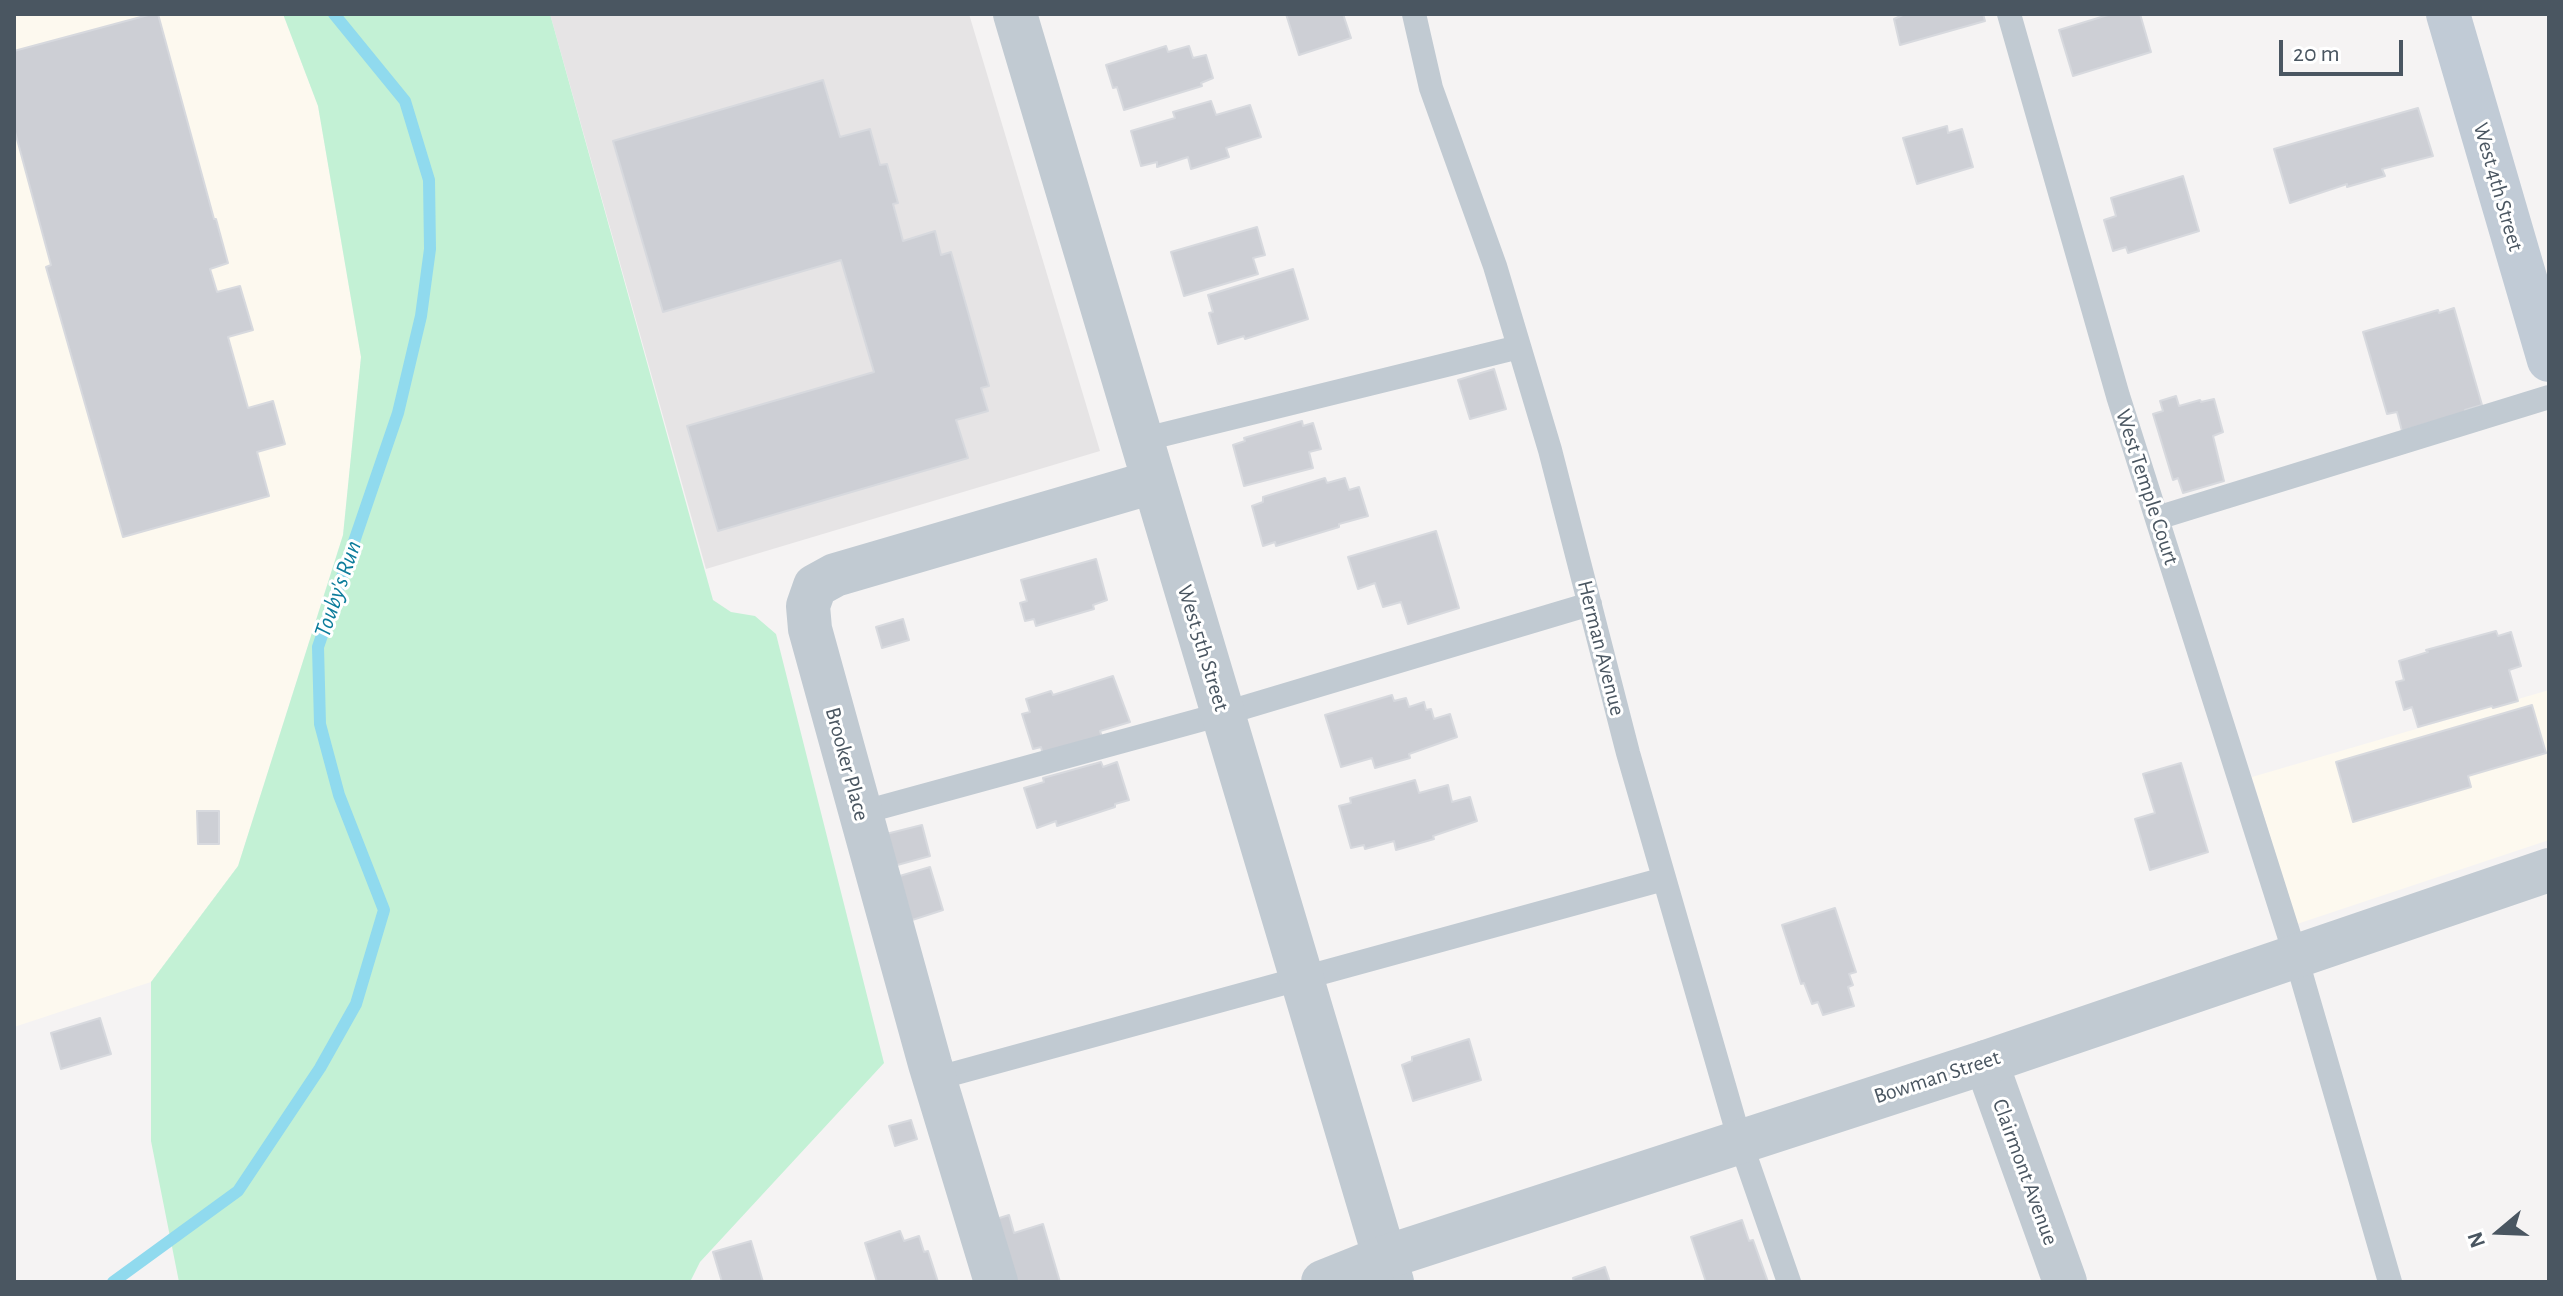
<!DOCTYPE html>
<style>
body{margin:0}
#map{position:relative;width:2563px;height:1296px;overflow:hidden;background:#f5f3f3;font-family:"Alegreya Sans",sans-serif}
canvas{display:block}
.frame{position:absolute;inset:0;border:16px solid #4a5661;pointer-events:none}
.north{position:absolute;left:2459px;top:1192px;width:80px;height:80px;-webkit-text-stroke:6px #fff;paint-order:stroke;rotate:251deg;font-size:22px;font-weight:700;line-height:32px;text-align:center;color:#4a5661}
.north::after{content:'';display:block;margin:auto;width:28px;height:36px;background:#4a5661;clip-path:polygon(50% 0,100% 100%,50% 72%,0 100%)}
.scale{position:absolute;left:2279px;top:40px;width:124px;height:36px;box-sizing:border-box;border:4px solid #4a5661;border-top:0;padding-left:10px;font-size:24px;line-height:28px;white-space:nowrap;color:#4a5661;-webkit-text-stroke:6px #fff;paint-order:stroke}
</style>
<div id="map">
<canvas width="2563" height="1296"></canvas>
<div class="frame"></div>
<div class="north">N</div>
<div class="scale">20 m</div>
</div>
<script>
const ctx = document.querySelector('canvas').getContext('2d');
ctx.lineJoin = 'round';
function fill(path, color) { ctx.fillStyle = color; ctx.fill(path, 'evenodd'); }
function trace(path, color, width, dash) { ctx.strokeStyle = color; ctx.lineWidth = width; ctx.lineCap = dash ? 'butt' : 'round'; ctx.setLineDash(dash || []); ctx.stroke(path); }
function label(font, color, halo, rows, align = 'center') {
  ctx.font = font + ' "Alegreya Sans",sans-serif'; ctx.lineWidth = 6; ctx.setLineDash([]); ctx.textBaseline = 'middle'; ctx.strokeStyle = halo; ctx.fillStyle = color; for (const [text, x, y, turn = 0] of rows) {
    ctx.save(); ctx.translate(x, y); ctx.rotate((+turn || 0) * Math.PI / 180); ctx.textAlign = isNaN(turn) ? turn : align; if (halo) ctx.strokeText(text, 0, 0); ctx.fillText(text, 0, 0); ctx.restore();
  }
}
const commercial = new Path2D(`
 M14 14H283L318 106 361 357 343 535 238 866 151 982 14 1027Z
 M2549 690V840L2297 924 2252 777Z`);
const education = new Path2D(`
 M550 14H969L1100 451 706 569Z`);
const green = new Path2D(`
 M283 14H550L713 600 731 612 755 616 776 634 884 1063 700 1262 690 1282H179L151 1141V982L238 866 343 535 361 357 318 106Z`);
const stream = new Path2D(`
 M113 1282 238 1191 320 1068 356 1004 384 910 339 795 320 724 318 647 398 413 421 316 430 249 429 180 405 101 334 14`);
const building = new Path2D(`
 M152 14H158L214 219H216L228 263 210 269 217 292 240 286 253 330 228 337 248 408 273 401 285 444 257 452 269 496 123 537 46 267 51 265 14 128V51Z
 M1286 14H1343L1351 38 1299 55Z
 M1905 14H1983L1985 21 1900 45 1894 19Z
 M2111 14H2140L2151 52 2073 76 2059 30Z
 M1166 46 1168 52 1189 46 1193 58 1206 55 1213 78 1201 83 1202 86 1124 110 1117 87 1113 88 1106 65Z
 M823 80 840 137 870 129 880 165 887 164 898 203 893 204 903 241 935 231 941 255 951 252 989 386 981 388 988 411 956 420 968 458 718 531 687 426 874 372 841 260 663 312 613 141Z
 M1211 101 1216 115 1250 105 1261 137 1226 148 1229 157 1191 169 1188 157 1157 167V162L1141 166 1131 131 1175 118 1173 112Z
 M2418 108 2433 156 2382 169 2385 176 2347 187V184L2290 203 2274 149Z
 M1947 126 1948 133 1962 129 1973 167 1917 184 1903 138Z
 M2183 176 2199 231 2128 253 2126 247 2113 251 2104 220 2116 216 2111 198Z
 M1257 227 1265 255 1253 258 1258 274 1184 296 1171 252Z
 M1293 269 1308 319 1245 339 1244 336 1218 344 1209 313 1213 312 1208 295Z
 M2454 308 2482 405 2465 410 2466 412 2402 431 2397 412 2387 414 2363 332 2438 310 2439 313Z
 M1494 369 1506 409 1470 419 1458 380Z
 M2176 396 2179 406 2200 400 2201 402 2214 399 2223 432 2213 436 2224 481 2183 493 2178 478 2173 480 2153 414 2163 411 2160 401Z
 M1302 421 1303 426 1313 423 1321 449 1309 452 1313 468 1244 486 1233 445 1245 441 1244 438Z
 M1325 478 1327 483 1345 478 1349 490 1359 487 1368 516 1339 524V527L1276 546 1275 542 1263 546 1252 506 1263 502V497Z
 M1436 531 1459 608 1408 624 1401 602 1383 607 1375 583 1358 589 1348 557Z
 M1096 559 1107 600 1093 605 1094 609 1036 626 1034 619 1025 621 1020 603 1027 601 1021 580Z
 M903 619 909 640 882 648 876 627Z
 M2496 631 2498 636 2511 632 2521 666 2509 670 2518 701 2493 708 2492 706 2418 727 2412 707 2404 710 2396 682 2404 680 2399 661 2428 652 2426 650Z
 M1113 676 1130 722 1100 731 1102 737 1043 755 1041 747 1033 749 1022 714 1030 712 1026 699 1051 691 1053 695Z
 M1392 695 1394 701 1406 698 1409 707 1424 702 1426 710 1431 709 1434 719 1450 714 1457 737 1409 754 1410 758 1375 768 1372 758 1341 767 1325 715Z
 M2532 705 2546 753 2468 776 2471 787 2353 822 2336 762Z
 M1101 762 1103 767 1117 762 1129 800 1115 804V807L1057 826 1056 821 1037 828 1024 788 1044 782 1043 778Z
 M2181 763 2208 852 2150 870 2135 819 2155 813 2143 774Z
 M1415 780 1419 793 1448 785 1452 802 1470 797 1477 821 1433 836 1434 839 1396 850 1394 841 1365 849 1364 845 1351 848 1339 806 1351 803 1350 798Z
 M197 811H219V844H198Z
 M922 825 930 856 890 867 882 835Z
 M930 867 943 910 906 922 893 878Z
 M1835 908 1856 972 1849 974 1853 985 1848 987 1854 1006 1823 1015 1818 1002 1812 1004 1804 983 1801 984 1782 925Z
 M100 1018 111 1054 61 1069 51 1033Z
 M1469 1039 1481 1080 1413 1101 1402 1065 1412 1061V1057Z
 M911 1120 917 1139 895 1146 889 1126Z
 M1009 1215 1014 1233 1043 1224 1060 1282H1011L993 1220Z
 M1742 1220 1749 1241 1753 1240 1768 1282H1706L1691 1237Z
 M900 1231 904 1241 919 1236 924 1252 928 1251 938 1282H877L865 1243Z
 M751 1241 763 1282H722L713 1252Z
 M1605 1267 1610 1282H1574L1573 1278Z`);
const service = new Path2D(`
 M1414 14 1431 88 1495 266 1550 450 1628 753 1740 1141 1789 1282
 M2009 14 2118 396 2296 957 2390 1282
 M1141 440 1519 347
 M2157 518 2549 397
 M860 813 1222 714 1590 604
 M934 1079 1664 879`);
const minor = new Path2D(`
 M1015 14 1392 1282
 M1986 1062 2065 1282
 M996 1282 930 1064 810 629 808 606 815 586 835 575 1153 482`);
const tertiary = new Path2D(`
 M1323 1282 1383 1258 1986 1062 2549 870`);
const secondary = new Path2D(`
 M2448 14 2549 360`);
const streetNames = [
 ["West 4th Street",2498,187,74],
 ["West Temple Court",2147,487,72],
 ["West 5th Street",1203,648,73],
 ["Herman Avenue",1601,648,76],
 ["Brooker Place",847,764,75],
 ["Bowman Street",1937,1077,-18],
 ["Clairmont Avenue",2025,1172,70]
];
const waterNames = [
 ["Touby's Run",338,589,-71]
];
fill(commercial, '#fdf9ef');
fill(education, '#e6e4e5');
fill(green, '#c3f1d5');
trace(stream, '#90daee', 12);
fill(building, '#cdcfd5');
trace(building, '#d7d9de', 2);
trace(service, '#c1cad2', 24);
trace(minor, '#c1cad2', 44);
trace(tertiary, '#c1cad2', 44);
trace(secondary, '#c1cbd6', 44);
label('22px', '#4a5661', '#fff', streetNames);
label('italic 24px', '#0c7c9b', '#fff', waterNames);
</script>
